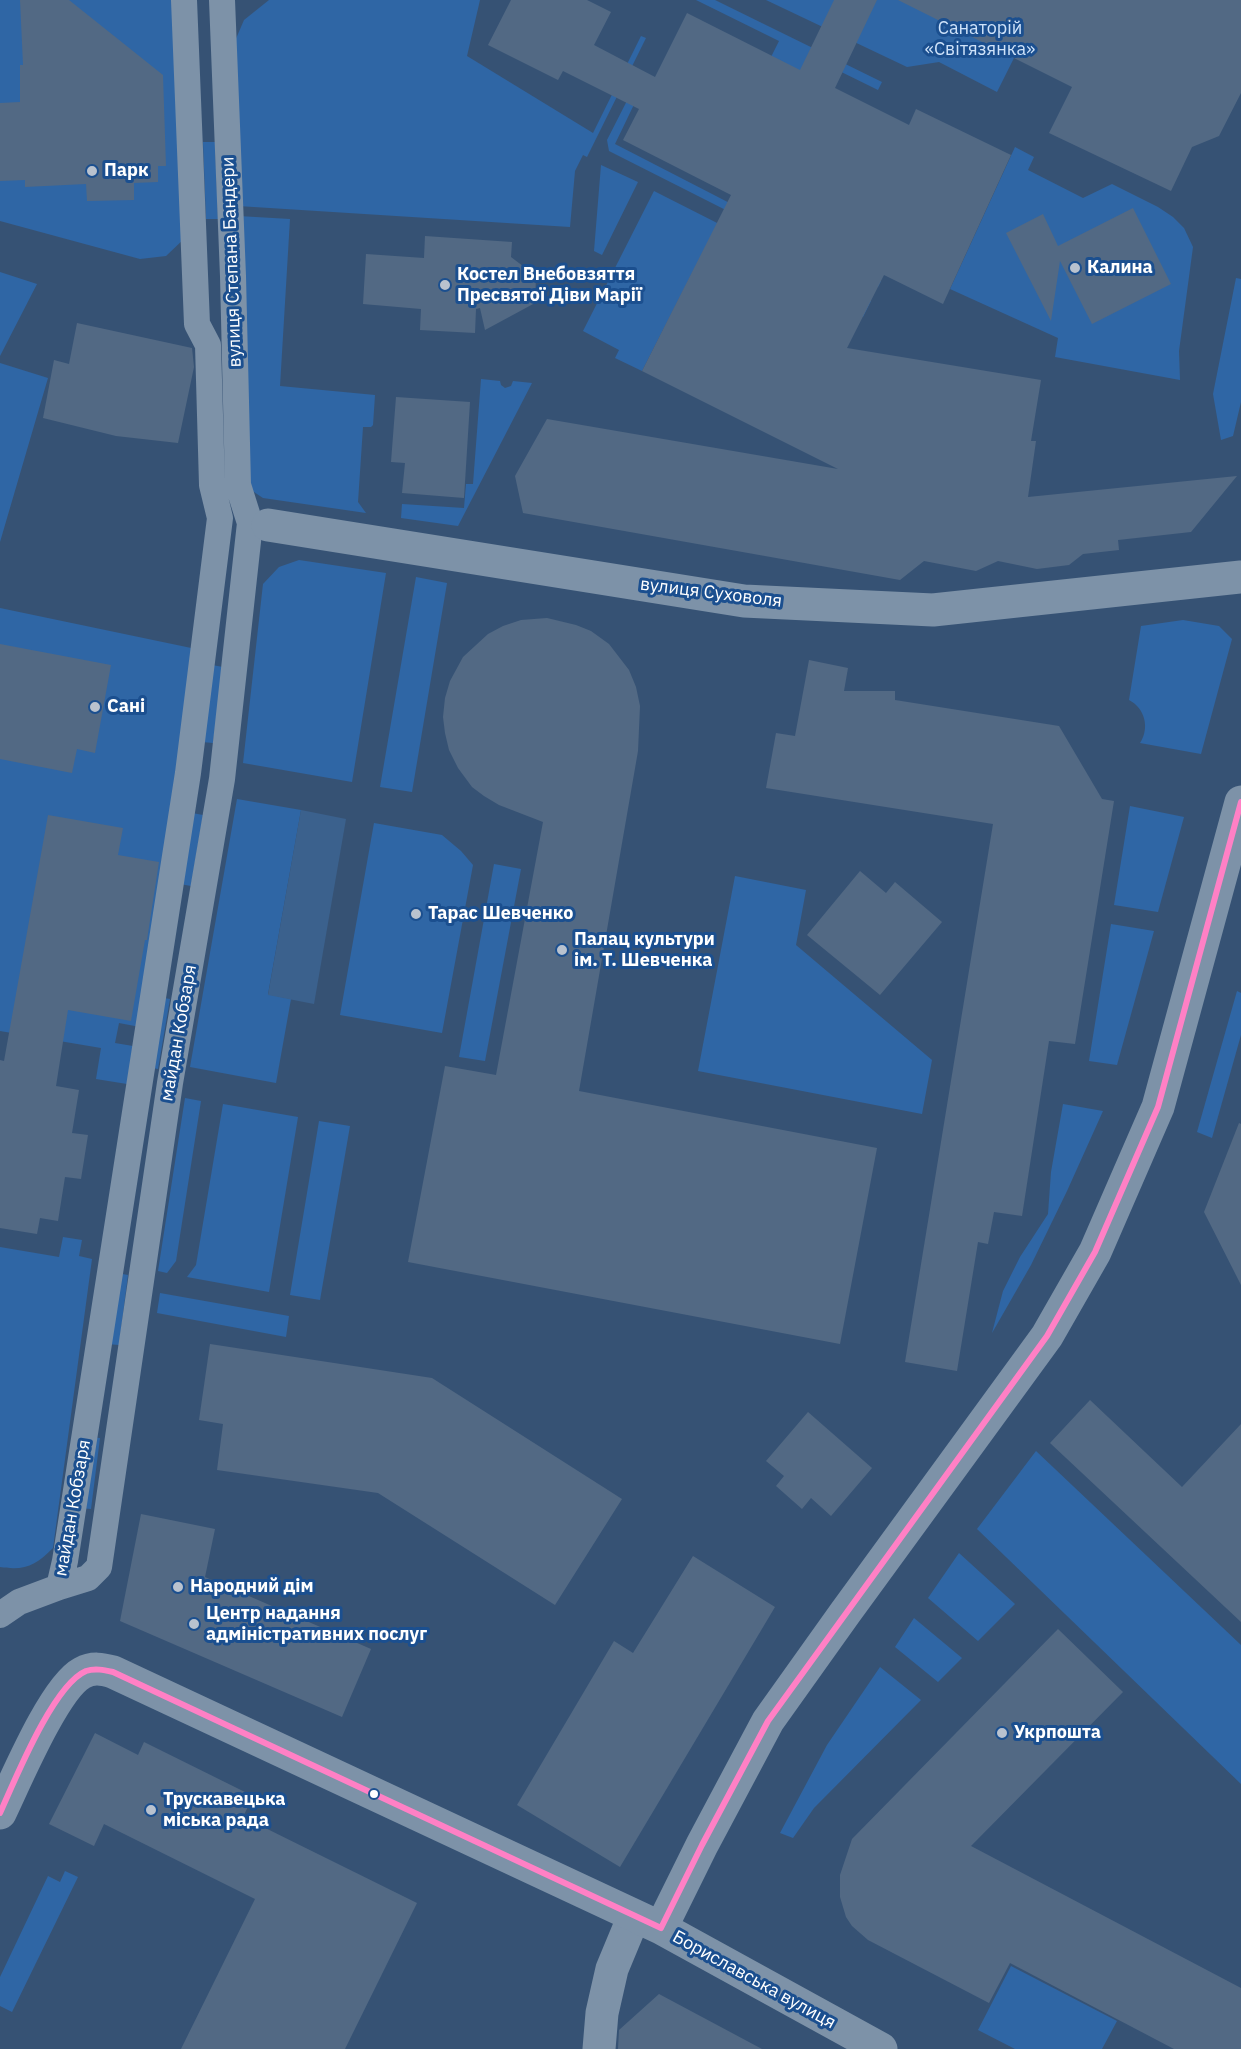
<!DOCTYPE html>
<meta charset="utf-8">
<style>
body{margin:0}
canvas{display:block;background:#365274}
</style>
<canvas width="1241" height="2049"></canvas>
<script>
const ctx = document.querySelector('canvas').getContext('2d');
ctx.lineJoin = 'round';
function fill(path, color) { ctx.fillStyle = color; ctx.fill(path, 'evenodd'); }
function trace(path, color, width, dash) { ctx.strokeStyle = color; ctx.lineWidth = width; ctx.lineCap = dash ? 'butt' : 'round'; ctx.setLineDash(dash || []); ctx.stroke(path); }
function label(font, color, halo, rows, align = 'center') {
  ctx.font = font + ' "IBM Plex Sans",sans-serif'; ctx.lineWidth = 6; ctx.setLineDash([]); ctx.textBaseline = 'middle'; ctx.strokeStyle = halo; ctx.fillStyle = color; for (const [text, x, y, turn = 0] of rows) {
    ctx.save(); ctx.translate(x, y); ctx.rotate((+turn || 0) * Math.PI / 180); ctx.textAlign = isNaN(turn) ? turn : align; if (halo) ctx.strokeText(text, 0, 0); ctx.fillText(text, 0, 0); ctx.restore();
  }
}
const green = new Path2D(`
 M0 0H177L186 237 166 256 140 259 0 221Z
 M269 0H480L467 56 593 133 641 36 646 38 587 157 583 155 575 171 570 227 238 206 232 48 244 20Z
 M696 0H715L882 82 878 90 817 60 732 135 779 41Z
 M766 0H1055L1039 8 997 92 939 62 907 67Z
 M633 89 640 92 615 144 881 281 878 287 609 151 607 140Z
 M203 142H215L218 219H206Z
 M1015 147 1034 157 1028 170 1083 198 1112 184 1158 207 1173 217 1184 228 1193 247 1179 351 1180 380 1055 357 1058 338 950 289Z
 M601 165 638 182 602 255 594 251Z
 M654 191 871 301 863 317 709 240 642 371 615 358 619 350 583 331Z
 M238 216 290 219 280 386 375 395 373 425 371 427H363L358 502 366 513 263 498 248 488Z
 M0 272 37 284 0 356Z
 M1236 278 1241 279V402L1233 436 1221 440 1213 394Z
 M0 363 48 378 0 542Z
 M481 379 500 381 501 385 505 388 511 386 513 381 532 383 458 526 401 518 402 504 464 508 466 484H473Z
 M299 560 386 573 352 782 243 763 263 584 279 567Z
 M416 577 447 583 412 792 380 787Z
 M0 608 196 649 140 1027 119 1023 115 1043 133 1046 127 1084 96 1079 101 1048 0 1031Z
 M1183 620 1219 626 1232 639 1201 754 1140 743C1150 728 1145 708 1129 700L1141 626Z
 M212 665 223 667 213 743 202 742Z
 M237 799 301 810 268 994 291 999 276 1083 190 1067Z
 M1130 806 1184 817 1158 912 1114 905Z
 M192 813 203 815 191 886 180 884Z
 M374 823 442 835 461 851 473 865 442 1033 340 1015Z
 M494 864 521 869 485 1061 459 1057Z
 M735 876 806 890 796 945 932 1060 922 1114 698 1071Z
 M1111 924 1154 931 1117 1065 1089 1061Z
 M1237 991 1241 993V1035L1212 1138 1197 1132Z
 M159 997 170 999 158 1069 147 1067Z
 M185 1098 201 1101 176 1261 167 1273 158 1271Z
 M223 1104 298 1117 269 1292 187 1277 196 1265Z
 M1063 1104 1103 1111 1067 1191 1031 1265 992 1333 1003 1291 1020 1257 1048 1214 1051 1172Z
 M319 1121 350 1126 320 1300 290 1295Z
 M63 1237 82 1240 79 1256 92 1259 53 1548C36 1565 25 1571 0 1567V1247L59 1257Z
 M117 1273 128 1275 119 1345 107 1344Z
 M160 1293 289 1316 286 1337 157 1313Z
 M88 1437 100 1438 91 1509 79 1508Z
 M1036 1451 1241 1645V1784L977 1529Z
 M959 1553 1015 1604 978 1641 928 1598Z
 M914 1618 962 1658 938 1682 895 1647Z
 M880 1667 921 1700 814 1808 793 1838 780 1833 827 1745Z
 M65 1871 78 1877 12 2012 0 2006V1977L48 1876 60 1882Z
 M1011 1966 1117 2021 1102 2049H1015L978 2030Z`);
const water = new Path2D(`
 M301 810 346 819 314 1004 268 995Z`);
const building = new Path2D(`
 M20 0H69L163 75 166 166H158V182L134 183V200L87 201 86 184 25 187V180L0 181V103L20 102V65H23Z
 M511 0H587L611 12 594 45 655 77 687 13 800 70 834 0H877L835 88 909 125 916 109 1011 155 943 304 884 275 847 348 1041 380 1031 441H1036L1028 497 1237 476 1191 532 1118 540 1119 550 1083 554 1069 565 1037 569 998 561 976 571 924 561 900 580 523 513 515 476 547 419 838 469 642 371 731 195 623 140 639 109 563 71 558 80 488 45Z
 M898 0H1241V93L1219 136 1192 147 1171 191 1049 133 1072 87Z
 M1133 208 1171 284 1092 324 1060 261 1051 321 1006 233 1043 214 1058 246Z
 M425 236 512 242 511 257 536 276 535 303 485 330 480 308 476 309 475 333 420 330 421 309 363 304 366 254 424 258Z
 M77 323 192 348 194 367 178 443 116 436 43 418 54 360 69 364Z
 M396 397 470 402 464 498 402 493 405 463 391 462Z
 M547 618 576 625 591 631 609 644 629 670 636 687 640 706 638 751 579 1091 877 1148 840 1344 408 1262 445 1066 496 1075 543 822 499 805 484 796 472 787 458 768 449 750 445 733 443 717 445 698 450 681 463 657 488 634 503 626 521 620Z
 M0 644 111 665 95 753 77 749 72 773 0 759Z
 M809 660 848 668 844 691H895V700L1059 726 1102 799 1114 801 1075 1044 1049 1041 1022 1216 994 1212 988 1244 978 1242 957 1371 905 1362 993 824 766 788 776 733 795 736Z
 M48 815 123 828 118 855 159 862 147 940H145L131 1021 68 1010 56 1086 79 1090 72 1133 88 1135 81 1179 65 1177 58 1221 40 1218 37 1234 0 1228V1060L4 1061Z
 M860 871 886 893 895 882 942 922 880 995 807 935Z
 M1239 1123 1241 1124V1285L1204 1212Z
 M210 1344 432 1378 622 1499 555 1605 378 1493 217 1470 223 1424 199 1420Z
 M1090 1400 1182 1487 1241 1424V1622L1050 1443Z
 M808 1412 872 1468 831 1516 811 1498 802 1509 776 1486 784 1476 766 1461Z
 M141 1514 215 1529 205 1577 371 1649 342 1717 120 1621Z
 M693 1556 775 1607 620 1867 517 1805 614 1641 633 1653Z
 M1058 1629 1123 1692 971 1846 1241 1988V2049H1174L1010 1963 989 2003 868 1940 852 1926 846 1917 840 1897V1875L852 1839Z
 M95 1733 138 1755 144 1742 253 1796 243 1817 417 1903 345 2049H181L255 1899 104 1824 94 1846 49 1824Z
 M659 1994 762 2049H618L619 2030Z`);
const pedestrian = new Path2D(`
 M59 1587 65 1561 188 773 220 518 212 485 208 345 197 324 184 0
 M0 1615 19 1602 59 1587 88 1578 99 1567 170 1083 222 779 250 523 238 485 233 276 222 0`);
const minor = new Path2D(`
 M268 525 744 601 933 610 1241 577
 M599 2049 602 2013 612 1969 634 1916`);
const tertiary = new Path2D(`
 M0 1813C15 1782 54 1688 82 1673 93 1667 102 1669 113 1672L661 1928 881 2049
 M661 1928 702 1845 768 1721 845 1613 1047 1336 1095 1252 1158 1107 1241 802`);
const bus1 = new Path2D(`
 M0 1813C15 1780 53 1685 86 1671 95 1668 104 1670 113 1672L661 1928
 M661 1928 702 1845 768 1721 1047 1336 1095 1252 1158 1107 1241 802`);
const markers = [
 [92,171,6,"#b9c2ce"],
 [1075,268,6,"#b9c2ce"],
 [445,285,6,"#b9c2ce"],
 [95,707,6,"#b9c2ce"],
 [416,914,6,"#b9c2ce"],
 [562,950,6,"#b9c2ce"],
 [178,1587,6,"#b9c2ce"],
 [194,1624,6,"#b9c2ce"],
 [1002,1733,6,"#b9c2ce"],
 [374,1794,5,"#fff"],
 [151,1810,6,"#b9c2ce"]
];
const parkNames = [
 ["Санаторій",980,29],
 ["«Світязянка»",980,50]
];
const poiNames = [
 ["Парк",104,171],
 ["Калина",1087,268],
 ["Костел Внебовзяття",457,275],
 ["Пресвятої Діви Марії",457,296],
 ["Сані",107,707],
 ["Тарас Шевченко",428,914],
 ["Палац культури",574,940],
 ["ім. Т. Шевченка",574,961],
 ["Народний дім",190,1587],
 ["Центр надання",206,1614],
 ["адміністративних послуг",206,1635],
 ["Укрпошта",1014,1733],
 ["Трускавецька",163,1800],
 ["міська рада",163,1821]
];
const streetNames = [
 ["вулиця Степана Бандери",232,262,-92],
 ["вулиця Суховоля",711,593,7],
 ["майдан Кобзаря",179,1033,-80],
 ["майдан Кобзаря",73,1508,-80],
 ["Бориславська вулиця",754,1980,29]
];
fill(green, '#2f66a5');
fill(water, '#3b618d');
fill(building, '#526984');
trace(pedestrian, '#7d92a8', 26);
trace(minor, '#7d92a8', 33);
trace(tertiary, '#7d92a8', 33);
trace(bus1, '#ff80c5', 6);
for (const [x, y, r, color] of markers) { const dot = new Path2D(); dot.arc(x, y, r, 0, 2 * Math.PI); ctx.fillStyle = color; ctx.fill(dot); trace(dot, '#1b4f8f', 2); }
label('18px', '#cfe3fa', '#1b4f8f', parkNames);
label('bold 18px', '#fff', '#1b4f8f', poiNames, 'left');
label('18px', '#fff', '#1b4f8f', streetNames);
</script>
